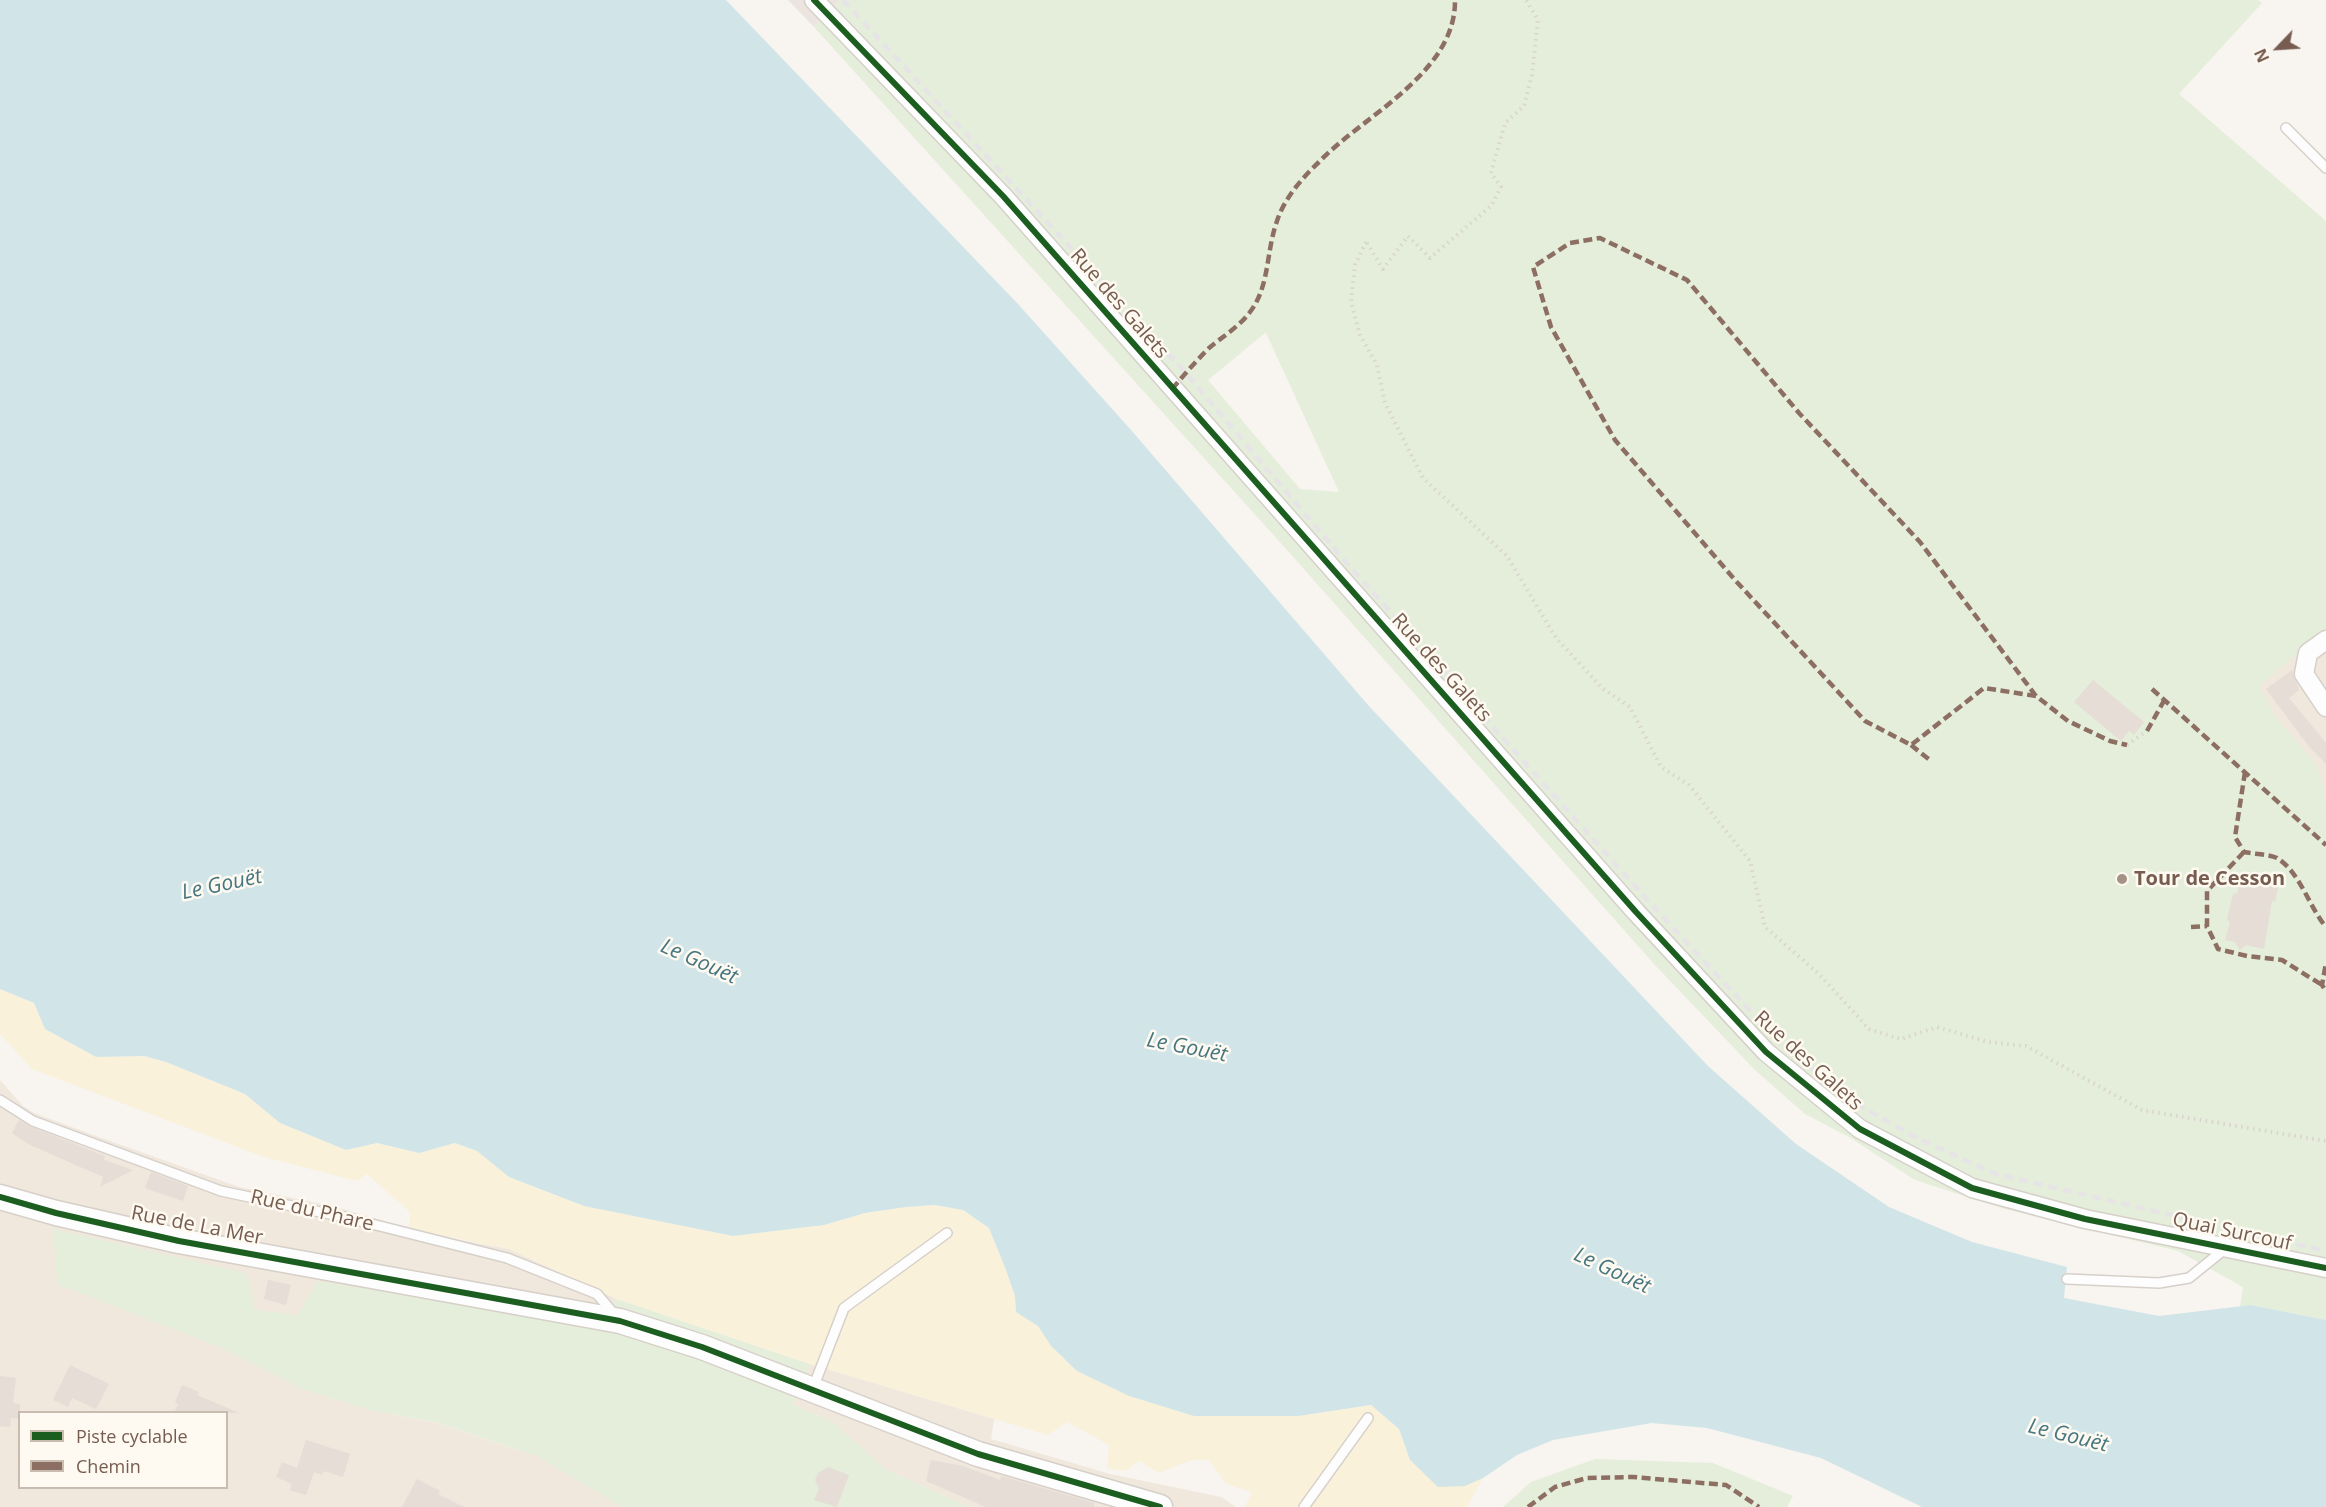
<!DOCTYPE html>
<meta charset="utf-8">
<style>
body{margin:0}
#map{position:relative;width:2326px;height:1507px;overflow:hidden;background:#f8f4ef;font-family:"Open Sans",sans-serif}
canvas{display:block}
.legend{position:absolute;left:18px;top:1411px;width:210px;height:78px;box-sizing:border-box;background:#fef9f1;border:2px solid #c8bbb0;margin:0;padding:8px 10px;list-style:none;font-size:18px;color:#765d4f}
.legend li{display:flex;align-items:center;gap:12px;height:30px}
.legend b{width:30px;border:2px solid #c8bbb0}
.north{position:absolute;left:2248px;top:18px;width:60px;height:60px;-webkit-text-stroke:4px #fef9f1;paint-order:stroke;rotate:245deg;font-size:16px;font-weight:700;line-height:24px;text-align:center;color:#765d4f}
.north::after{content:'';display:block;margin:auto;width:21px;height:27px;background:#765d4f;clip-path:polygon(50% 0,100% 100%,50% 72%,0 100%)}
</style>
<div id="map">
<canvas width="2326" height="1507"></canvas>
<ul class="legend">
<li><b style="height:8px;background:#1b5e20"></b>Piste cyclable</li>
<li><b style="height:8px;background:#8d6e63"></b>Chemin</li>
</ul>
<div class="north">N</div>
</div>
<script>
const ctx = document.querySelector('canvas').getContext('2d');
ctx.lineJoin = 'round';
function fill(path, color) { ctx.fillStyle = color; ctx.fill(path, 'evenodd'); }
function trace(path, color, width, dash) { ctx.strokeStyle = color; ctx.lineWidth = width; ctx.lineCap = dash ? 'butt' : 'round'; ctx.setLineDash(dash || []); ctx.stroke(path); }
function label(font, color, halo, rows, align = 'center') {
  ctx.font = font + ' "Open Sans",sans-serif'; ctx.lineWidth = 5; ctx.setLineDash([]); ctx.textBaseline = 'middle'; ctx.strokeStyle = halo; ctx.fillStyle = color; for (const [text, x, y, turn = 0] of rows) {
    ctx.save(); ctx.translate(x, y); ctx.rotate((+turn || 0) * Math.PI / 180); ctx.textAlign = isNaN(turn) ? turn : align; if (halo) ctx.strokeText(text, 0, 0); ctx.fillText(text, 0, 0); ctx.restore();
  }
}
const residential = new Path2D(`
 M2326 630V823L2317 765 2277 719 2258 686Z
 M0 1080 23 1106 34 1113 96 1136 239 1187 336 1207 428 1234 509 1249 617 1299 603 1326 298 1315 254 1310 246 1273 222 1348 302 1389 370 1410 438 1423 537 1456 622 1507H0ZM20 1412H226V1488H20Z
 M810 1364 994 1419 991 1439 1110 1474 1221 1497 1236 1507H970L887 1470 831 1421 793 1405Z`);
const industrial = new Path2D(`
 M788 0H840L814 27Z`);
const green = new Path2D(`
 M840 0H2258L2262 3 2179 94 2326 221V630L2259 686 2277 719 2317 765 2324 792 2326 823V1320L2251 1305 2240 1307 2243 1287 2178 1251 2005 1209 1915 1180 1849 1137 1805 1114 1755 1070 1654 964 1279 541 814 27ZM1265 333H1266L1339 492 1300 489 1208 380Z
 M53 1229 246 1273 255 1310 298 1315 317 1281 603 1326 617 1299 810 1364 793 1405 831 1421 887 1470 970 1507H622L537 1456 439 1423 370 1410 302 1389 222 1348 57 1284Z
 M1595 1459 1713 1463 1793 1496 1787 1507H1503L1531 1482Z`);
const sand = new Path2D(`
 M0 989 34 1003 45 1029 96 1057 144 1056 166 1062 245 1094 280 1123 346 1150 377 1143 419 1153 455 1143 477 1151 509 1177 584 1206 733 1236 824 1225 865 1213 906 1207 935 1205 963 1210 989 1228 1006 1270 1015 1296 1016 1312 1038 1326 1051 1346 1077 1371 1129 1396 1194 1416H1297L1371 1405 1399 1429 1410 1460 1465 1486 1483 1478 1467 1507H1245L1252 1492 1226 1484 1209 1460H1191L1159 1473 1139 1461 1125 1471 1107 1468 1109 1445 1067 1422 1048 1435 810 1364 617 1299 509 1249 409 1229 410 1212 367 1174 357 1181 264 1157 32 1069 0 1034Z`);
const water = new Path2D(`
 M0 0H726L1018 304 1131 430 1368 705 1708 1066 1796 1144 1889 1207 1972 1242 2067 1267 2064 1298 2159 1316 2251 1305 2326 1320V1507H1922L1821 1458 1707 1428 1652 1423 1553 1440 1517 1455 1483 1478 1465 1486 1438 1487 1410 1460 1399 1429 1371 1405 1298 1416H1194L1129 1396 1077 1371 1051 1346 1038 1326 1016 1312 1015 1296 1006 1270 989 1228 963 1210 935 1205 906 1207 865 1213 824 1225 733 1236 584 1206 509 1177 477 1151 455 1143 419 1153 377 1143 346 1150 280 1123 245 1094 166 1062 144 1056 96 1057 45 1029 34 1003 0 989Z`);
const building = new Path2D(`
 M2292 670 2299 690 2289 698 2326 743V764L2308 745 2266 689Z
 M2093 680 2144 722 2134 735 2129 731 2121 741 2074 702Z
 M2254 871 2258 878 2279 883 2275 902 2272 901 2264 949 2246 945 2240 950 2235 942 2225 940 2230 922 2227 919 2233 894 2237 893 2242 875Z
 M19 1120 31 1127 105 1156 104 1160 133 1170 100 1187 103 1177 28 1144 12 1133Z
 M151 1172 188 1186 183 1201 145 1188Z
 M268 1280 291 1285 286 1305 264 1299Z
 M70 1365 109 1384 96 1409 72 1398 68 1407 53 1400Z
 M0 1376 16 1378 13 1403 20 1404V1419L11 1418 10 1427 0 1426Z
 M182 1385 199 1392 197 1395 239 1413H174L178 1404 175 1403Z
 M306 1440 350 1454 343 1477 324 1471 322 1475 314 1472 306 1495 290 1490 292 1484 276 1477 282 1462 297 1468Z
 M931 1460 963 1466 1000 1480 1001 1476 1095 1503 1094 1507H986L926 1481Z
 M828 1467 849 1475 837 1507 814 1500 819 1489 815 1480 818 1473Z
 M417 1479 440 1491 438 1494 464 1507H402Z`);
const path = new Path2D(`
 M1366 242 1355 265 1351 302 1360 335 1377 365 1385 403 1423 478 1507 556 1556 638 1602 688 1630 707 1661 767 1689 785 1750 861 1765 927 1820 975 1869 1029 1901 1039 1937 1027 1988 1042 2026 1046 2142 1110 2326 1141
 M1367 243 1383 269 1408 236 1430 258 1491 206 1501 187 1491 173 1505 123 1524 106 1532 75 1538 20 1526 0
 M2127 745 2147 731`);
const lane = new Path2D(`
 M2286 128 2326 168
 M0 1100 33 1121 221 1191 344 1217 507 1258 597 1294 614 1314
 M2067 1279 2159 1283 2189 1278 2226 1248
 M813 1388 844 1308 947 1233
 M1304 1507 1368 1418`);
const street = new Path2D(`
 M814 0 1003 196 1636 912 1766 1052 1860 1129 1972 1188 2085 1219 2326 1268
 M2326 640 2308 653 2304 674 2326 707`);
const secondary = new Path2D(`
 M0 1197 56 1213 179 1241 620 1321 702 1347 978 1454 1160 1507`);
const rail = new Path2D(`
 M843 0 1184 371 1345 561 1652 905 1781 1044 1853 1102 1919 1139 1996 1174 2326 1251`);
const quiet = new Path2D(`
 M1172 389C1184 375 1196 361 1209 348 1222 337 1240 326 1250 312 1270 286 1266 251 1277 221 1284 199 1302 178 1319 162 1364 115 1456 73 1455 0
 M2152 689 2326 845
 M2036 696 1920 542 1799 413 1687 280 1600 238 1570 243 1533 267 1551 327 1615 440 1735 580 1865 721 1911 745 1984 688 2036 696 2068 721 2110 741 2127 745
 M2147 731 2165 699
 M1911 745 1931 761
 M2245 772 2235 837 2244 852C2253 854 2268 854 2277 858 2300 872 2309 907 2326 927
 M2244 852 2207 891V926L2218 949 2247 956 2282 960 2322 985
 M2191 927 2207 926
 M2324 988 2322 985 2326 963
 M1528 1507 1555 1487 1587 1478 1633 1477 1726 1485 1759 1507`);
const cycleway = new Path2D(`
 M814 0 1003 196 1636 912 1766 1052 1860 1129 1972 1188 2085 1219 2326 1268
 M0 1197 56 1213 179 1241 620 1321 702 1347 978 1454 1160 1507`);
const markers = [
 [2122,879,6,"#a49287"]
];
const streetNames = [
 ["Rue des Galets",1119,304,49],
 ["Rue des Galets",1441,668,48],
 ["Rue des Galets",1808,1061,42],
 ["Rue du Phare",312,1211,13],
 ["Rue de La Mer",197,1226,11],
 ["Quai Surcouf",2232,1232,12]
];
const poiNames = [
 ["Tour de Cesson",2134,879]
];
const waterNames = [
 ["Le Gouët",222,885,-12],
 ["Le Gouët",699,962,24],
 ["Le Gouët",1187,1048,11],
 ["Le Gouët",1612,1271,25],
 ["Le Gouët",2068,1436,14]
];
fill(residential, '#f0e7dd');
fill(industrial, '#ebe4df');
fill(green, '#e5eeda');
fill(sand, '#f9f1da');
fill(water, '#d1e5e8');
fill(building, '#e5ddd6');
trace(lane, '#d6d0ca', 12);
trace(street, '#d6d0ca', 21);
trace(secondary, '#d6d0c9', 27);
trace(path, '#dad4cf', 4, [1.5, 4.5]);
trace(lane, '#fefdfd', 9);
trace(street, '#fefdfd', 18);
trace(secondary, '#fefdfd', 24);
trace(rail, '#e6e4e6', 4.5, [9, 6]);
trace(quiet, '#8d6e63', 4.5, [9, 4.5]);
trace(cycleway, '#1b5e20', 6);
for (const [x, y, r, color] of markers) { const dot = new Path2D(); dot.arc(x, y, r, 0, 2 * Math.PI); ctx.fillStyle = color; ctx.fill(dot); trace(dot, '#fef9f1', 2); }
label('20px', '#765d4f', '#fef9f1', streetNames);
label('bold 20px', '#765d4f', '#fef9f1', poiNames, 'left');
label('italic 21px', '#467780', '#fef9f1', waterNames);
</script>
